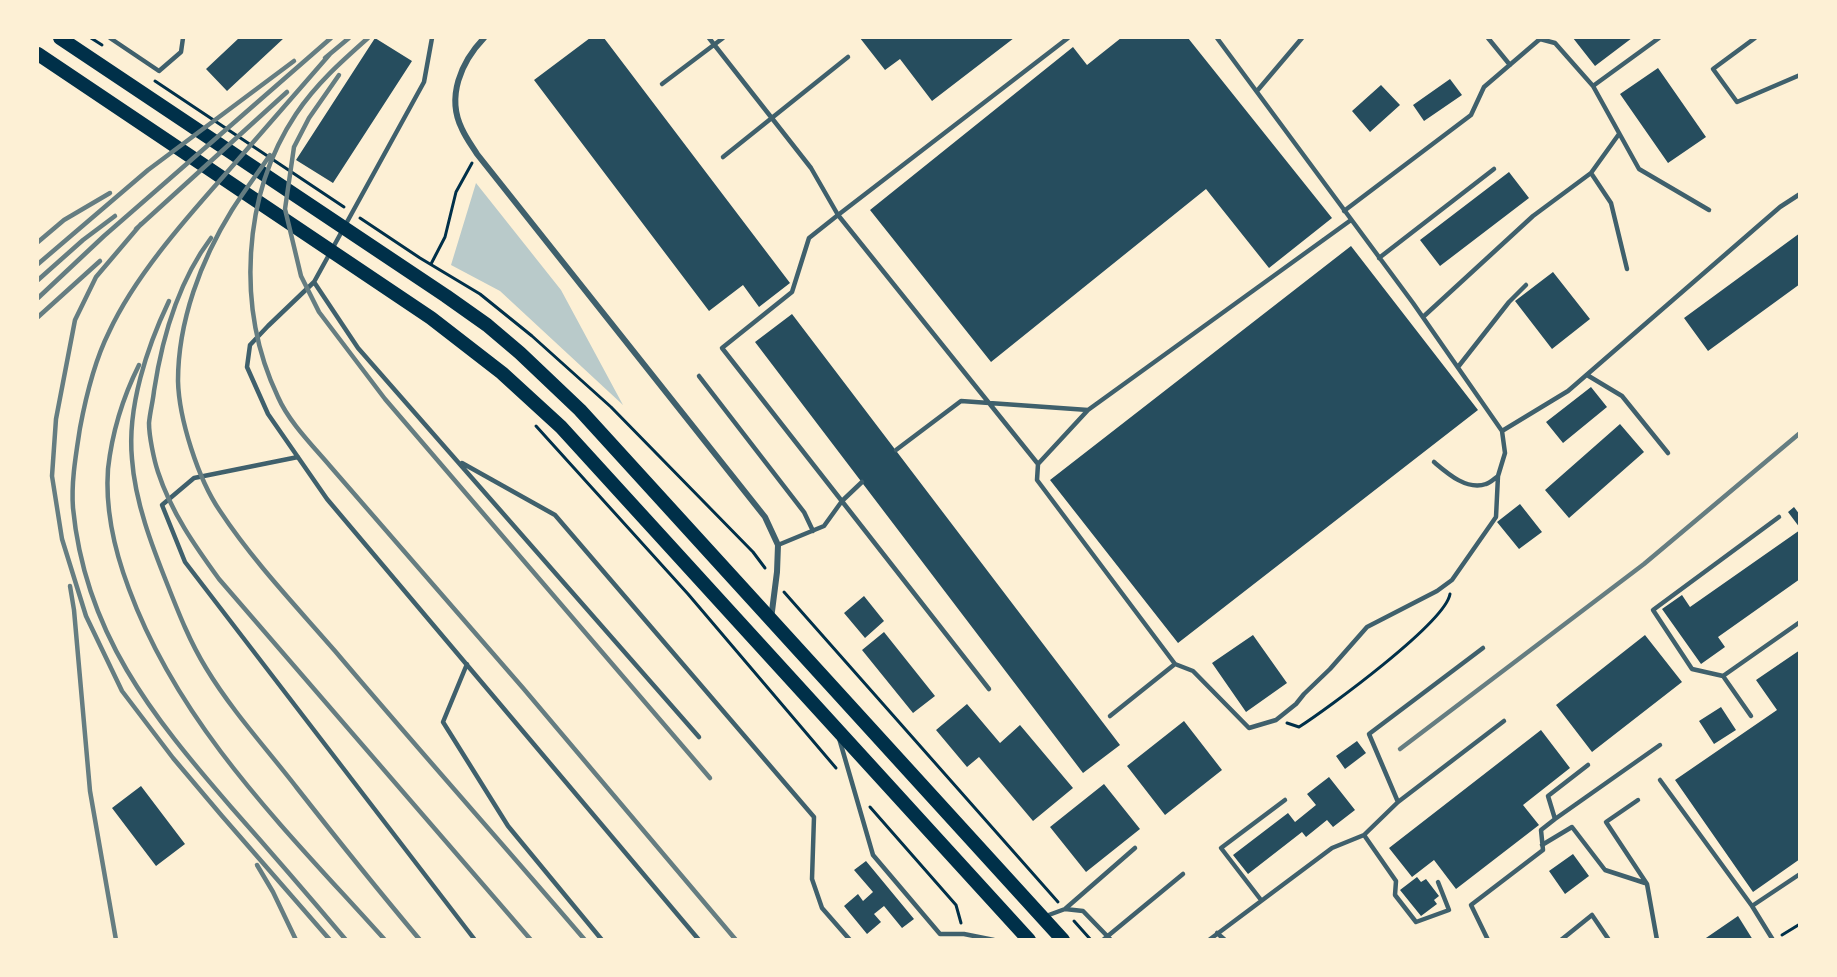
<!DOCTYPE html>
<style>
body{margin:0}
#map{position:relative;width:1837px;height:977px;overflow:hidden;background:#fdf0d5;font-family:Merriweather,serif}
canvas{display:block}
.frame{position:absolute;inset:0;border:39px solid #fdf0d5;pointer-events:none}
</style>
<div id="map">
<canvas width="1837" height="977"></canvas>
<div class="frame"></div>
</div>
<script>
const ctx = document.querySelector('canvas').getContext('2d');
ctx.lineJoin = 'round';
function fill(path, color) { ctx.fillStyle = color; ctx.fill(path, 'evenodd'); }
function trace(path, color, width, dash) { ctx.strokeStyle = color; ctx.lineWidth = width; ctx.lineCap = dash ? 'butt' : 'round'; ctx.setLineDash(dash || []); ctx.stroke(path); }
const green = new Path2D(`
 M476 183 561 290 623 405 500 291 451 265Z`);
const building = new Path2D(`
 M239 38H284L227 91 206 69Z
 M375 38 412 61 333 183 296 160Z
 M590 38H604L790 283 759 307 743 285 709 311 534 80Z
 M860 38H1014L932 101 900 59 885 70Z
 M1121 38H1188L1332 218 1269 268 1206 189 991 362 870 210 1073 47 1087 65Z
 M1573 38H1632L1595 66Z
 M1658 68 1706 137 1668 163 1620 94Z
 M1450 79 1462 95 1424 121 1413 105Z
 M1381 85 1400 105 1370 132 1352 111Z
 M1509 172 1529 198 1440 266 1420 240Z
 M1800 233V284L1708 351 1684 318Z
 M1351 246 1478 410 1178 643 1050 480Z
 M1553 272 1590 319 1552 349 1515 301Z
 M792 314 1120 745 1083 773 755 342Z
 M1591 387 1607 407 1563 443 1546 422Z
 M1620 424 1644 452 1569 518 1545 490Z
 M1520 504 1542 532 1519 549 1497 522Z
 M1794 507 1800 515V528L1788 512Z
 M1800 530V579L1718 637 1725 647 1701 664 1662 609 1682 595 1690 607Z
 M864 596 884 621 865 638 844 613Z
 M884 632 935 696 913 713 862 650Z
 M1253 635 1287 683 1246 712 1212 663Z
 M1645 635 1682 682 1592 752 1556 705Z
 M1800 650V859L1753 892 1675 780 1777 710 1756 680Z
 M967 704 1000 743 1020 725 1073 788 1033 821 979 757 967 767 936 730Z
 M1721 707 1736 730 1714 744 1699 721Z
 M1184 721 1222 770 1165 815 1127 766Z
 M1541 730 1570 768 1523 805 1539 825 1456 889 1434 860 1412 877 1389 848Z
 M1357 741 1366 753 1345 769 1336 756Z
 M1329 777 1355 810 1333 827 1327 820 1306 837 1302 832 1248 874 1233 855 1288 813 1295 822 1316 805 1307 794Z
 M1104 784 1140 829 1086 872 1050 827Z
 M141 786 185 844 156 866 112 808Z
 M1573 854 1589 876 1565 894 1549 871Z
 M866 861 914 919 902 928 884 906 874 914 881 922 867 934 844 906 858 894 863 901 873 892 854 870Z
 M1417 877 1421 882 1426 879 1439 896 1434 900 1437 904 1421 916 1400 890Z
 M1738 916 1753 940H1703Z`);
const path = new Path2D(`
 M91 38 102 45
 M155 81 344 207
 M360 218 420 258 480 294 532 336 611 407 753 552 765 568
 M431 264 445 237 456 192 472 163
 M536 426 688 594 836 768
 M784 592 1058 902
 M1287 723 1299 727C1327 709 1445 623 1450 594
 M870 807 956 905 961 923
 M1074 921 1091 940
 M1782 935 1800 924`);
const service = new Path2D(`
 M110 38 159 71 181 52 183 38
 M432 38 424 82 314 282 358 348 699 737
 M709 38 811 168 838 215 809 238 792 292 722 348 989 689
 M1068 38 838 215 1038 464 1037 480 1175 664
 M1488 38 1510 65
 M1755 38 1713 69 1737 102 1800 75
 M662 84 723 38
 M1593 86 1639 169 1709 210
 M1257 91 1302 38
 M723 157 848 57
 M1591 173 1619 134
 M1344 211 1471 115 1484 87 1540 39 1555 43 1593 86 1659 38
 M1379 258 1494 169
 M314 282 268 326 250 345 247 367 268 414 327 499 699 940
 M1423 317 1533 216 1591 173 1611 203 1627 269
 M1458 367 1509 302 1526 285
 M1587 375 1622 396 1668 453
 M699 376 804 512 813 531
 M1502 431 1568 391 1780 207 1800 194
 M896 450 961 401 1088 410 1351 220
 M298 457 194 478 162 505 185 562 475 940
 M1434 462C1447 473 1467 491 1486 484 1490 483 1495 478 1498 476
 M462 463 555 515 814 817 812 879 822 908 850 940
 M1038 464 1088 410
 M778 545 824 526 842 501 862 482
 M467 664 443 722 508 826 602 940
 M1723 676 1692 669 1653 610 1779 517
 M1110 716 1175 664 1193 671 1249 728 1276 720 1296 704 1304 694 1330 669 1367 627 1437 591 1452 580 1496 517 1498 476 1505 453 1502 431 1413 303 1217 38
 M1751 716 1723 676 1800 622
 M839 738 873 855 940 934H964L994 940
 M1660 780 1752 906
 M1638 800 1606 822 1647 884 1657 940
 M1398 802 1369 734 1483 648
 M1555 819 1660 745
 M1364 835 1396 881 1395 895 1416 922 1449 910 1438 882
 M1542 845 1572 827 1605 870 1645 883
 M1261 900 1221 848 1285 800
 M1065 909 1135 848
 M1046 916 1065 909 1083 911 1111 940
 M1217 933 1225 940
 M1103 940 1183 874
 M1209 940 1332 848 1364 835 1398 802 1504 721
 M1488 940 1471 905 1543 850 1541 830 1555 819 1548 796 1588 765
 M1561 940 1592 915 1609 940
 M1773 940 1752 906 1800 874`);
const minor = new Path2D(`
 M484 38C461 62 446 97 462 129 466 138 472 146 477 154L765 517 778 545 777 572 771 619`);
const primary = new Path2D(`
 M60 38 446 296 487 325 520 353 580 410 1063 940
 M38 54 431 318 502 373 561 427 1029 940`);
const rail = new Path2D(`
 M368 38C342 61 316 84 296 114 242 195 236 309 278 397 289 422 312 445 330 466L523 688 736 940
 M330 54C294 95 258 137 222 178 182 223 134 278 109 332 94 362 86 396 80 428 76 454 71 482 73 508 85 633 152 716 231 807 270 851 308 895 346 940
 M325 58 349 38
 M339 75 309 118 294 147 285 209 301 276 319 312 385 399 710 778
 M270 155C258 173 244 191 232 210 201 260 178 321 178 381 179 419 198 479 220 511 253 561 296 606 335 651 417 748 502 843 585 940
 M141 224 96 277 75 320 56 419 52 476 62 539 86 616 122 691 173 758 222 816 330 940
 M136 229 287 92
 M211 238C178 282 162 338 154 391 153 401 150 412 149 423 149 436 154 460 158 472 171 512 195 546 219 579L531 940
 M38 242 64 220 110 193
 M38 264 148 170 294 61
 M38 280 83 240 115 216
 M38 298 104 236 331 38
 M169 301C147 347 127 407 132 459 135 502 152 546 168 586 179 614 190 642 206 668 232 711 266 748 297 788 337 839 378 890 420 940
 M38 317 100 261
 M139 365C123 397 112 433 108 469 105 510 115 552 129 589 180 728 288 832 385 940
 M70 586 74 610 90 791 116 940
 M1400 749 1644 564 1800 433
 M257 865 273 892 296 940`);
fill(green, '#b9caca');
fill(building, '#264d5e');
trace(path, '#003049', 3);
trace(service, '#3f606c', 4.5);
trace(minor, '#3f606c', 6);
trace(primary, '#003049', 14);
trace(rail, '#657d81', 4.5);
</script>
